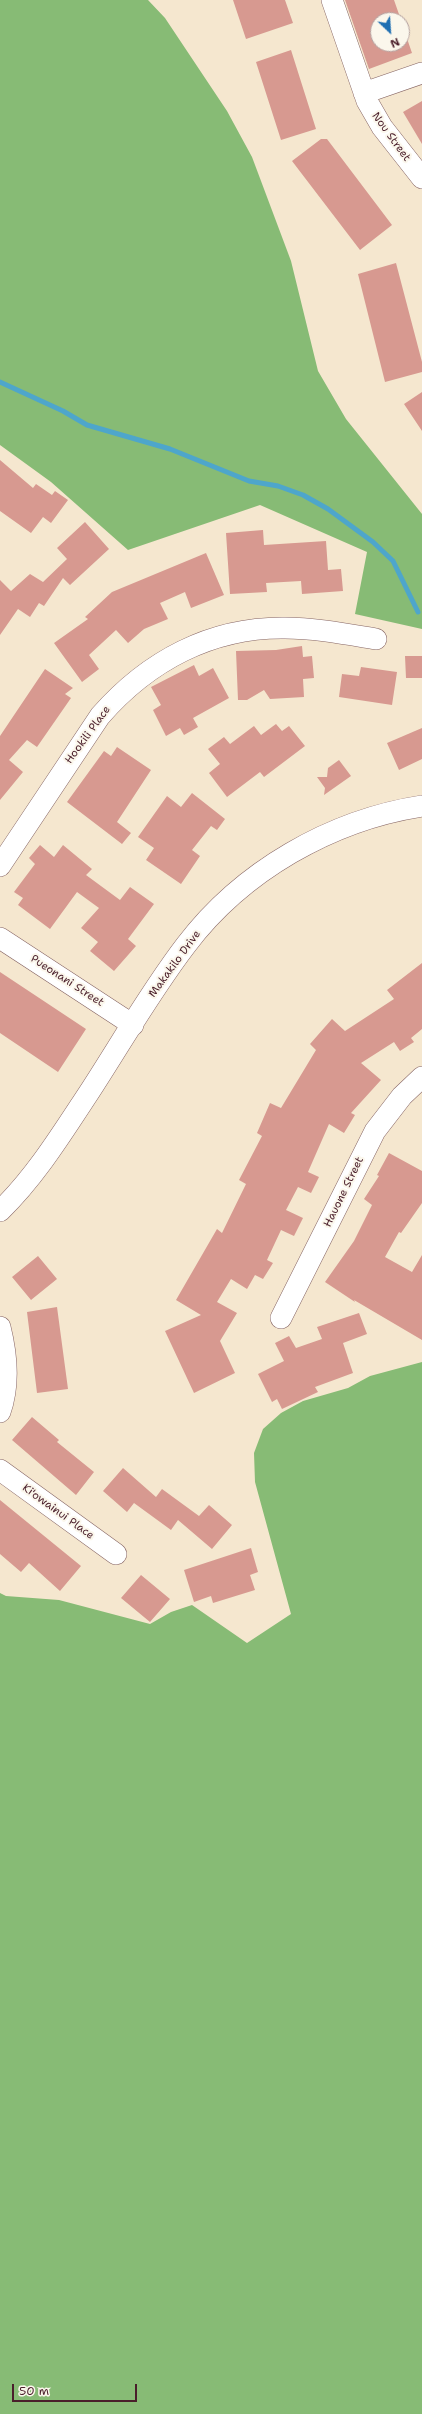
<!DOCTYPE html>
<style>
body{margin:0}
#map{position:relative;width:422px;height:2414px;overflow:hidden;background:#f5e7cf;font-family:"Shantell Sans",sans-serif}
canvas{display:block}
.north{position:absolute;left:370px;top:12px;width:40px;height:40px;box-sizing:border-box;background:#fbf7ec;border:1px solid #b4a19f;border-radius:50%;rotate:155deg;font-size:11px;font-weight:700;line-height:16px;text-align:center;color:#4a1f2b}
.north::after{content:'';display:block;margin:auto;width:14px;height:18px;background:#1f6fb2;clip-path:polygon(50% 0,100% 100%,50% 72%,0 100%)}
.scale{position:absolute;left:12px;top:2384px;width:125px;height:18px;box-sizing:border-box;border:2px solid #4a1f2b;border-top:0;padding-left:5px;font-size:12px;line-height:14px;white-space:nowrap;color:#4a1f2b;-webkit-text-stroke:3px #fbf7ec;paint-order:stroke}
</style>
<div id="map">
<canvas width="422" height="2414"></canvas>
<div class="north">N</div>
<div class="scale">50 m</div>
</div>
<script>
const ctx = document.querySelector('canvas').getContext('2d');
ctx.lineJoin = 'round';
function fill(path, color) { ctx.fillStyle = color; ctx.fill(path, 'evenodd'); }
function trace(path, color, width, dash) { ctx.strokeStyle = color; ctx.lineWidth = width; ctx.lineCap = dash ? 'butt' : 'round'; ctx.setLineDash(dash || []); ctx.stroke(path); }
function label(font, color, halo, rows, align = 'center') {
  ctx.font = font + ' "Shantell Sans",sans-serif'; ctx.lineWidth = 4; ctx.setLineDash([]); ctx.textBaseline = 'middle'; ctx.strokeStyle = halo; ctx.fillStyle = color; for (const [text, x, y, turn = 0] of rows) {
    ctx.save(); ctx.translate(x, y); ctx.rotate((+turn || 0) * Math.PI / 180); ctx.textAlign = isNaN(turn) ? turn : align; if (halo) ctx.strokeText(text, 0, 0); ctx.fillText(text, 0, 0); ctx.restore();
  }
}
const forest = new Path2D(`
 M0 0H148L165 18 227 111 252 157 291 261 318 371 346 419 422 514V629L355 614 367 552 260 505 128 550 51 482 0 445Z
 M422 1362V2414H0V1593L6 1596 59 1600 150 1624 171 1612 192 1605 247 1643 291 1614 255 1482 254 1453 263 1429 281 1413 303 1401 348 1388 370 1376Z`);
const stream = new Path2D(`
 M0 382 63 411 87 425 170 449 249 481 278 486 303 495 328 509 373 542 393 561 418 612`);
const building = new Path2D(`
 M233 0H285L293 23 246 39Z
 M345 0H394L401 20H378V44H402V24L412 53 369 69Z
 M291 50 316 129 281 140 256 62Z
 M422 101V144L403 112Z
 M321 139H327L392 225 360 250 292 161Z
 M396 263 422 362V372L385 382 358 274Z
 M422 392V431L404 404Z
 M0 460 33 488 36 484 52 495 55 491 68 500 51 523 43 517 31 533 0 511Z
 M85 522 109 549 70 585 63 578 44 606 39 603 30 617 18 609 0 635V580L11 591 30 574 43 582 67 559 57 548Z
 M263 530 264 545 326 541 328 570 341 569 343 591 302 594 301 581 266 583 267 592 230 594 226 533Z
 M206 553 224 595 191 608 185 592 160 603 168 619 144 629 128 643 116 630 89 655 99 669 82 682 54 643 88 619 85 617 112 592Z
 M302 646 303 657 312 656 314 678 303 679 304 697 270 699 264 690 247 700H238L236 651 276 650Z
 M405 656H422V678H406Z
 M194 665 199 676 213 668 229 698 193 718 198 727 184 735 180 728 166 736 153 710 161 705 151 687Z
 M361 667 397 672 392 705 339 697 342 674 359 676Z
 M45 669 73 688 65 694 71 698 37 747 27 740 9 760 23 772 0 800V736Z
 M276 724 282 731 289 726 305 746 264 777 260 772 227 797 209 773 220 764 208 749 224 737 230 744 254 726 261 735Z
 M422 728V759L399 770 387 743Z
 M117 747 151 770 117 822 131 833 122 844 67 802 104 751 111 756Z
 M339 760 351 776 324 795 325 788 317 777H327L328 768Z
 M192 793 225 819 217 830 211 826 192 850 200 856 181 884 146 860 154 848 138 837 167 796 181 807Z
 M40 845 54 857 63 845 92 869 86 875 120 900 130 887 154 904 128 939 136 946 114 971 90 951 98 942 81 928 99 908 77 892 50 929 18 905 23 898 14 892 35 864 29 858Z
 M422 963V1029L411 1038 414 1042 400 1051 394 1042 361 1063 381 1080 351 1113 355 1115 344 1133 329 1124 308 1172 319 1177 311 1193 298 1187 286 1210 303 1218 294 1236 281 1230 267 1260 273 1263 263 1279 255 1275 247 1289 231 1279 217 1302 237 1313 220 1341 235 1373 194 1393 165 1331 201 1315 176 1300 217 1229 222 1233 246 1184 239 1180 262 1136 257 1133 270 1103 281 1108 316 1050 310 1044 332 1019 345 1031 394 999 387 990Z
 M0 972 86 1029 58 1072 0 1033Z
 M389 1153 422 1171V1203L401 1233 399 1232 385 1257 412 1272 422 1255V1340L354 1300 355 1302 325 1282 354 1241 372 1205 364 1199 379 1176 377 1175Z
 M38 1256 57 1279 31 1300 12 1277Z
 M57 1307 68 1389 37 1393 27 1312Z
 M359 1313 367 1334 343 1343 353 1373 315 1387 318 1392 282 1409 277 1399 272 1402 258 1374 284 1361 275 1343 289 1336 296 1348 322 1339 317 1327Z
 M32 1417 59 1440 57 1442 94 1472 76 1495 12 1440Z
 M123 1468 156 1497 162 1489 199 1516 209 1505 232 1525 212 1549 178 1520 171 1530 134 1503 127 1512 103 1491Z
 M0 1500 81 1566 60 1591 29 1563 21 1572 0 1554Z
 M251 1548 258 1572 250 1575 255 1590 213 1603 211 1596 194 1602 184 1570Z
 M141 1575 170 1599 150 1622 121 1598Z`);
const minor = new Path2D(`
 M332 0 367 101 382 127 422 178
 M364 93 422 73
 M0 866 100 716C148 661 211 627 285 628 315 628 346 634 376 639
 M0 938 133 1025
 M0 1211C35 1177 61 1135 88 1094 120 1045 150 992 186 945 242 871 331 820 422 806
 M281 1318 375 1131 402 1096 422 1077
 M0 1327C7 1355 10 1384 0 1412
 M0 1470 116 1554`);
const streetNames = [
 ["Nou Street",391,137,54],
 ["Hookili Place",88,735,-54],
 ["Makakilo Drive",175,964,-54],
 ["Pueonani Street",67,981,33],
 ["Hauone Street",344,1192,-64],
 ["Ki'owainui Place",58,1512,36]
];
fill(forest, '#87bb75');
trace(stream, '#4ea6cb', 5);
fill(building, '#d79990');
trace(minor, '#866564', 22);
trace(minor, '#fff', 21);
label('11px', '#4a1f2b', '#fbf7ec', streetNames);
</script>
